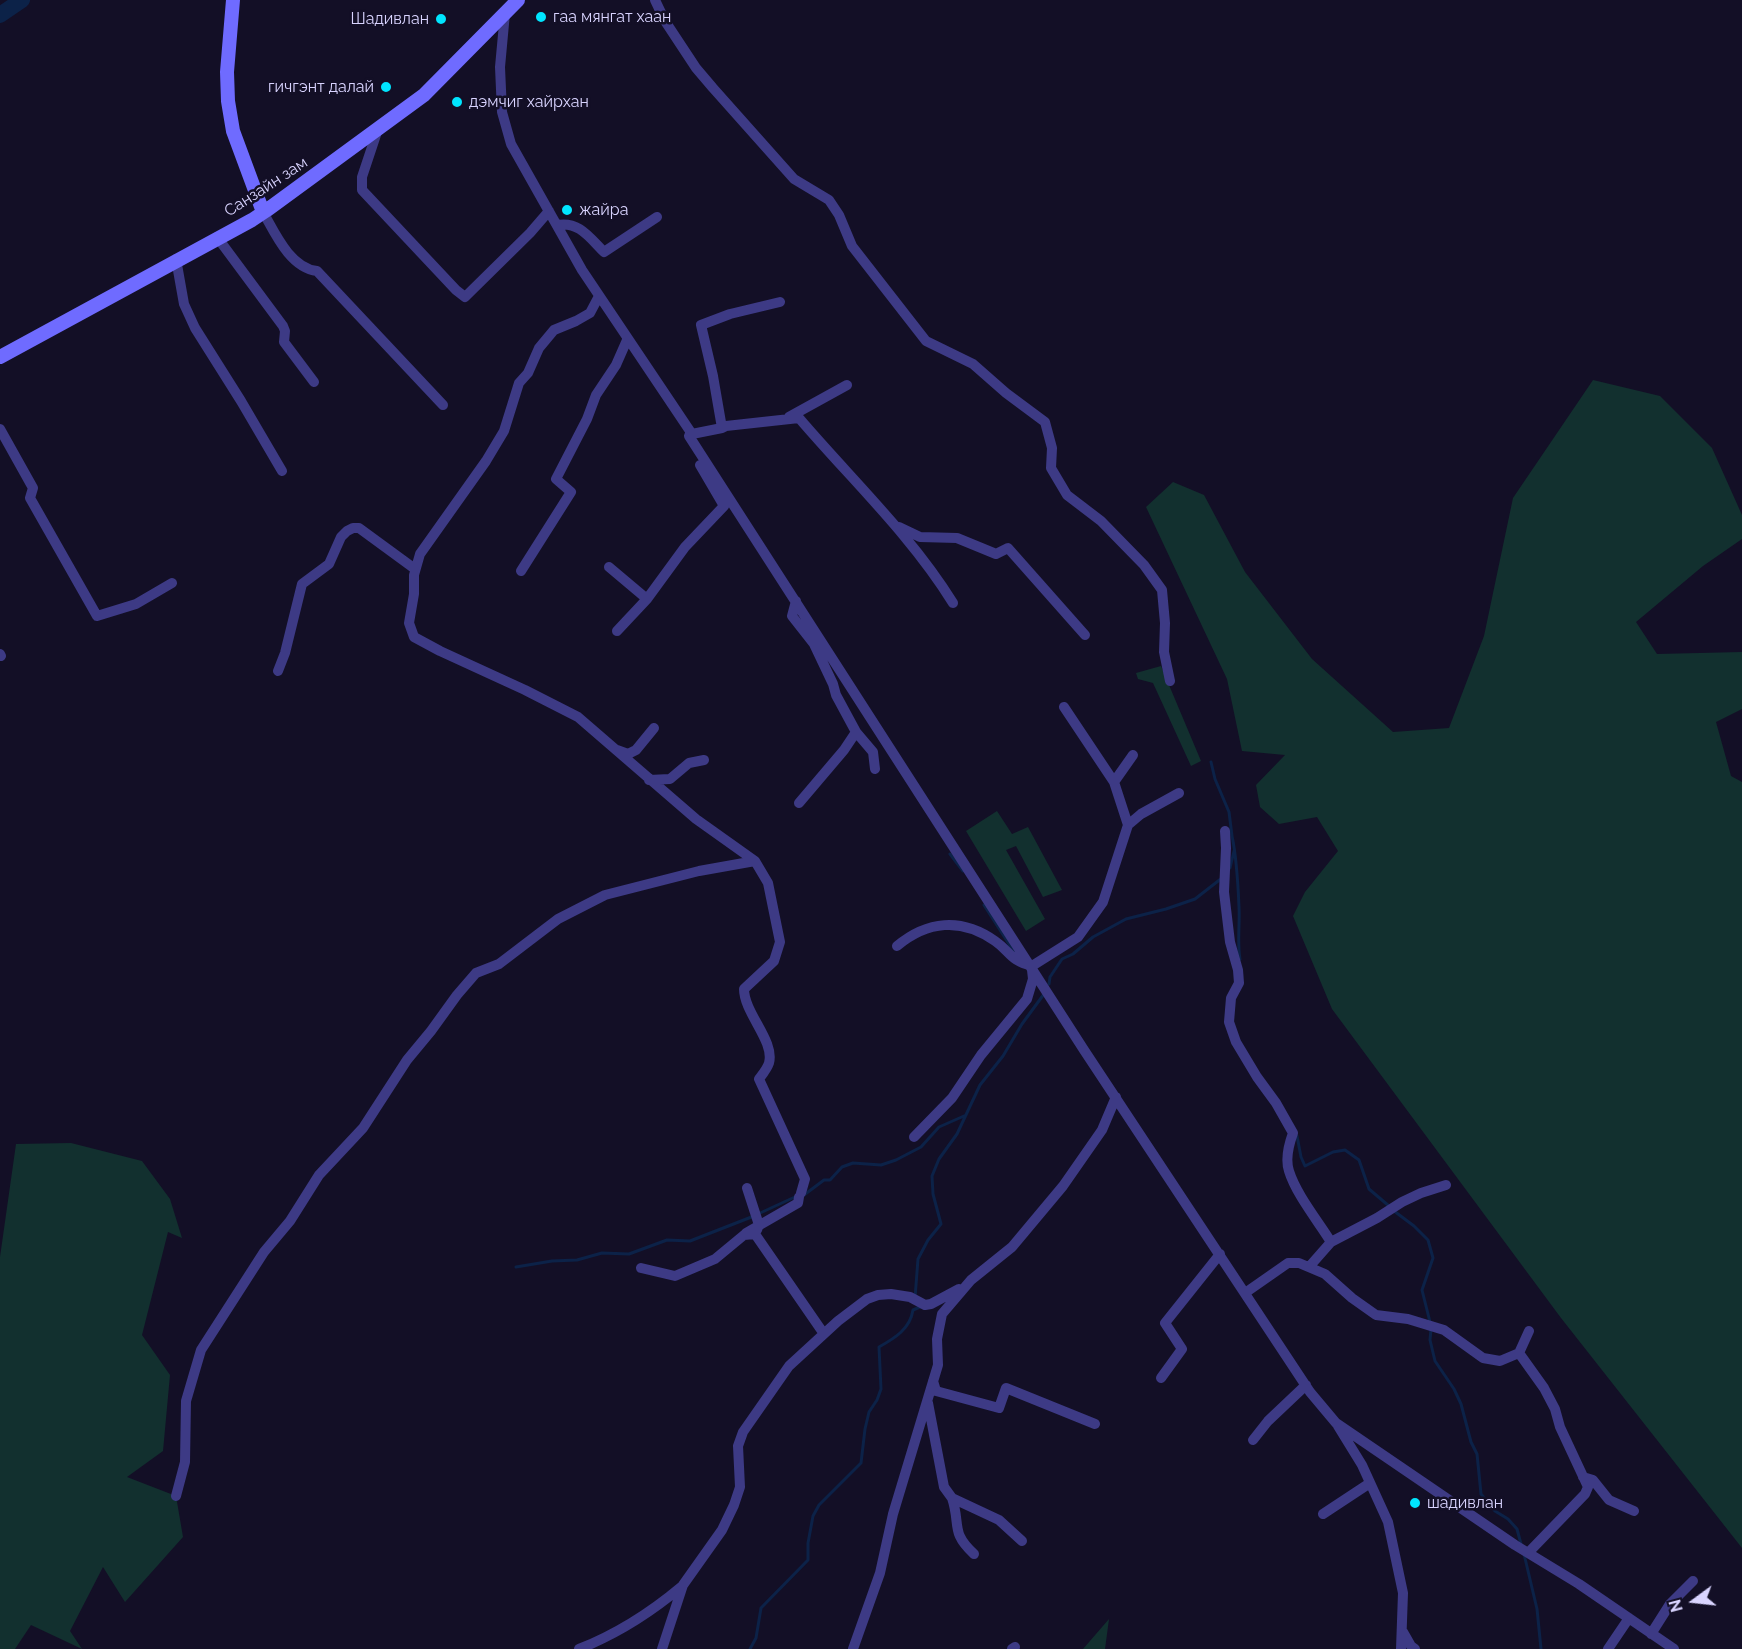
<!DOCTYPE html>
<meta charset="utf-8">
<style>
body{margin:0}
#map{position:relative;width:1742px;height:1649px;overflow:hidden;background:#130f26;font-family:Raleway,sans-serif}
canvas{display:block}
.north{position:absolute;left:1664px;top:1571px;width:60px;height:60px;-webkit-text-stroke:4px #130f26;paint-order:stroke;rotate:255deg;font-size:16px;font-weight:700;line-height:24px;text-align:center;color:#d9d4ff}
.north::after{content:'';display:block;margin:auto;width:21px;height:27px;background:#d9d4ff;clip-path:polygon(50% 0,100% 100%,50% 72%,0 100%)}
</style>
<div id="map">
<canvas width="1742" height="1649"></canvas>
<div class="north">N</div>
</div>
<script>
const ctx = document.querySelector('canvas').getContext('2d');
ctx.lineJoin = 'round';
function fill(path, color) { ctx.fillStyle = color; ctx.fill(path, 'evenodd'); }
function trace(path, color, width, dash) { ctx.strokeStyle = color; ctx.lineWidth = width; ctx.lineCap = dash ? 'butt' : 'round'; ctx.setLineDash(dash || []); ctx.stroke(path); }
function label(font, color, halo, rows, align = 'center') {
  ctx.font = font + ' Raleway,sans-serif'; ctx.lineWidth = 5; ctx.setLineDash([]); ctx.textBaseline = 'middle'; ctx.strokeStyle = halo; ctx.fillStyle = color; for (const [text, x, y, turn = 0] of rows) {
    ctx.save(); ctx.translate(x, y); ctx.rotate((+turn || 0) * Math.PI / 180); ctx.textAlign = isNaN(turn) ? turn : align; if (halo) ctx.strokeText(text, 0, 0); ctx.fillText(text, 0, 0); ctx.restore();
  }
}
const green = new Path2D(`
 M1593 380 1660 396 1712 448 1742 515V539L1703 566 1636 622 1657 654 1742 652V709L1716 722 1731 776 1742 782V1548L1561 1318 1332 1009 1293 916 1305 892 1338 851 1317 817 1279 824 1260 807 1256 785 1285 755 1242 751 1227 679 1146 507 1173 482 1204 495 1245 572 1312 659 1393 732 1449 728 1484 636 1513 498Z
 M1161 666 1201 761 1191 766 1153 683 1138 679 1136 673Z
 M997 811 1012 834 1028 827 1062 890 1043 897 1016 846 1006 850 1045 919 1026 931 966 831Z
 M71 1143 142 1161 170 1199 182 1238 168 1232 142 1335 170 1375 163 1451 127 1477 176 1496 183 1537 125 1602 103 1567 70 1631 82 1649 31 1625 15 1649H0V1257L16 1144Z
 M1109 1619 1105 1649H1083Z`);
const stream = new Path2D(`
 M1211 762 1215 779 1229 812 1232 836
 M1232 836C1237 859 1238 883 1239 907 1240 925 1237 942 1240 959
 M950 854 963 871
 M1230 868 1234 851
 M984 905 1016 955
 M1049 984 1050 977 1062 959 1073 954 1093 937 1126 919 1166 909 1195 899 1222 878
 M1297 1136 1301 1157 1305 1166 1333 1152 1345 1150 1359 1160 1369 1189 1389 1206
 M804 1195 824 1180H830L842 1167 853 1163 881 1165 896 1160 921 1147 939 1127 964 1116
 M1394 1211 1414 1226 1428 1240 1433 1258 1422 1290 1430 1322
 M758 1214 797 1196
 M516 1267 552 1261 577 1260 602 1253 629 1254 667 1240 690 1241 754 1216
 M915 1298 918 1259 928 1240 941 1224 933 1194 932 1176 939 1159 957 1134 980 1085 1003 1056 1022 1024 1044 994
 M1431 1329 1430 1340 1435 1361 1454 1389 1461 1404 1471 1442 1477 1454 1481 1494 1495 1511 1508 1519 1517 1529 1521 1544
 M1524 1554 1537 1609 1541 1649
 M750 1649 756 1638 761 1608 808 1560V1543L813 1516 819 1505 861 1463 865 1429 869 1412 877 1400 881 1389 879 1347C895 1338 910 1329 913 1310L920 1307`);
const river = new Path2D(`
 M0 15 22 0`);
const minor = new Path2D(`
 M655 0 665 21 696 68 713 88 794 179 829 200 839 215 852 246 926 341 973 364 1006 393 1045 422 1052 448 1051 468 1067 495 1101 521 1144 565 1162 590 1165 623 1164 652 1170 681
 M505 13 500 67 502 112 511 144 582 270 692 434 689 436 1084 1050 1310 1392 1336 1423 1515 1545 1579 1584 1674 1649
 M378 129 362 177V190L456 290 465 297 530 233 549 211
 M263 212C275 233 290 268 317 271L443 405
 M557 225C579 221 589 237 604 252L657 217
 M217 237 283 326 285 331 284 342 314 382
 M176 259 184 304 195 328 241 401 282 471
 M599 296 590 313 576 321 554 330 539 348 528 373 519 383 504 431 486 461 420 554 414 575V594L409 623 414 637 440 651 525 690 578 717 696 819 755 861 768 883 780 942 774 961 744 989C744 1013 775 1041 769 1063 767 1069 762 1075 759 1079L805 1179 801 1193
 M789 417 847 385
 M722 428 713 376 701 325 730 314 780 302
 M0 429 33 488 30 498 97 616 136 604 172 583
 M692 434 722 428 726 426 799 418C851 479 910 534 953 603
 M899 527 920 537 957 538 996 554 1008 548 1085 635
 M609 567 647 599
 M521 571 571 492 556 479 587 419 596 395 616 365 627 340
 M796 601 792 616 814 644 833 684 836 695 856 732 873 752 875 769
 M617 631 647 599 685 547 724 506 700 465
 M0 654 1 656
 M278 671 285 653 302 584 329 564 341 537 347 531 353 528H359L415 569
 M1064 707 1114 782 1128 825
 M617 750 628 754 636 750 654 728
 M649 780 670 779 689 763 704 760
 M1114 782 1133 755
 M799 803 844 750 856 732
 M1225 831 1226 848 1224 892 1230 942 1238 970 1239 983 1231 998 1229 1022 1236 1042 1257 1077 1276 1103 1293 1133C1289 1144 1285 1159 1289 1171 1296 1194 1318 1221 1331 1242
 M897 946C927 921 961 917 995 941 1011 952 1009 960 1032 966L1078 937 1103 902 1128 825 1141 814 1179 793
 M914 1137 952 1098 981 1055 1027 999 1033 979 1032 970
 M747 1188 759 1225 757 1230
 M746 1233 798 1203 799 1197
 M1309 1267 1331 1242 1377 1218 1402 1202 1421 1193 1446 1185
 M641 1268 675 1276 715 1259 744 1235 755 1234 824 1334
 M1245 1293 1288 1263H1299L1325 1274 1352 1298 1376 1315 1408 1319 1444 1330 1483 1358 1500 1361 1519 1353 1529 1331
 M1519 1353 1544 1388 1555 1409 1560 1427 1588 1487 1585 1494 1528 1553
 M1161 1378 1182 1349 1165 1323 1220 1254
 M933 1381 936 1391 999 1408 1006 1388 1095 1424
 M928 1403 944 1487 952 1498 999 1520 1022 1541
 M1338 1426 1362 1465 1388 1522 1403 1593 1401 1649
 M1253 1440 1268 1421 1306 1385
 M1583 1477 1593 1480 1609 1500 1634 1511
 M176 1496 185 1462 186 1401 201 1350 264 1252 290 1221 319 1175 363 1128 407 1060 431 1031 457 995 476 973 499 964 558 919 605 895 699 871 755 861
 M952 1498C961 1525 950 1532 974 1554
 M1323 1514 1370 1483
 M1403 1632 1411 1646 1415 1649
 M1651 1634 1670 1604 1693 1581
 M579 1649C617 1634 650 1613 681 1587
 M662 1649 683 1585 722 1530 734 1505 740 1487 738 1446 743 1432 789 1366 838 1321 867 1299 878 1295 891 1294 910 1297 925 1305 931 1304 959 1289
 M853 1649 880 1573 893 1514 938 1365 937 1339 942 1314 971 1280 1012 1247 1063 1186 1102 1130 1116 1097
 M1012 1649 1015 1647
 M1608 1649 1629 1618`);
const secondary = new Path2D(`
 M233 0 227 72 228 101 233 131 263 212
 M0 357 252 220 267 210 424 95 518 0`);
const markers = [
 [541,17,6,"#00e5ff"],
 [441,19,6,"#00e5ff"],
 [386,87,6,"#00e5ff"],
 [457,102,6,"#00e5ff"],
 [567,210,6,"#00e5ff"],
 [1415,1503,6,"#00e5ff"]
];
const poiNames = [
 ["гаа мянгат хаан",553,17],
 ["Шадивлан",429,19,"right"],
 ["гичгэнт далай",374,87,"right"],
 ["дэмчиг хайрхан",469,102],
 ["жайра",579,210],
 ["шадивлан",1427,1503]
];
const streetNames = [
 ["Санзайн зам",266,187,-33]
];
fill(green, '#12302f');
trace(stream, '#0c2248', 3);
trace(river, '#0c2248', 16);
trace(minor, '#3d3a85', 10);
trace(secondary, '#6f6bff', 14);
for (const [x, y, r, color] of markers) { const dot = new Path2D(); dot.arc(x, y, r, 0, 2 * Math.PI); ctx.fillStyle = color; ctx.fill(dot); trace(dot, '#130f26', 2); }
label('16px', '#d9d4ff', '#130f26', poiNames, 'left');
label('16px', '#d9d4ff', '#130f26', streetNames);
</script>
